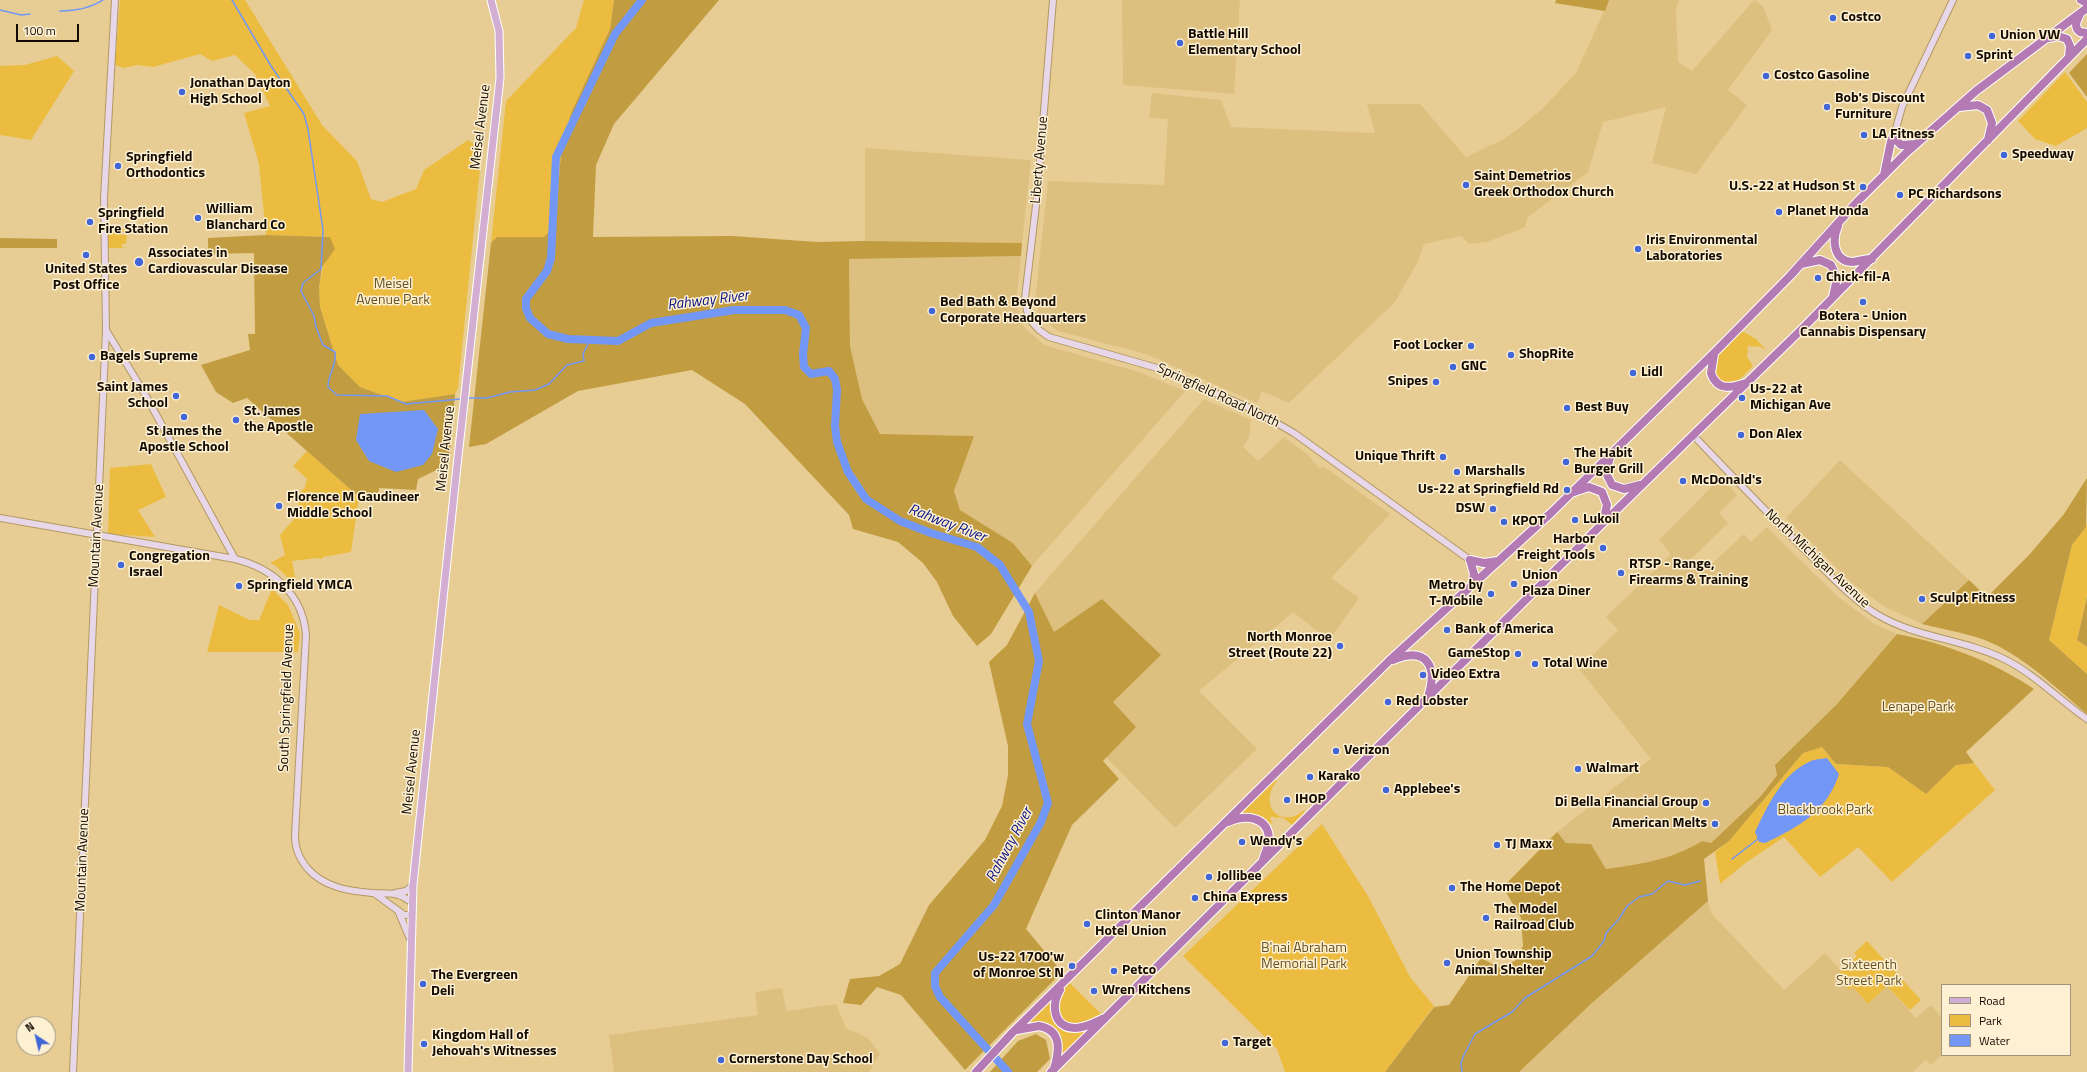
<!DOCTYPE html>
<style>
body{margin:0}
#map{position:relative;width:2087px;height:1072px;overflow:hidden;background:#e7cd94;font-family:"Titillium Web",sans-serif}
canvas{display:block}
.legend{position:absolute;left:1941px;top:984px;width:130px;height:72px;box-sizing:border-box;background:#fdf0d3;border:1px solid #a0947f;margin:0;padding:5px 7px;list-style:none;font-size:12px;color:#140b00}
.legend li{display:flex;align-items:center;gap:8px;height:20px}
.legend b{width:20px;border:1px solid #a0947f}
.north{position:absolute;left:16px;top:1016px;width:40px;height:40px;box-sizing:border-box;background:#fdf0d3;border:1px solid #a0947f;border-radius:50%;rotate:325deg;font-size:11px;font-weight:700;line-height:16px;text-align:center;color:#140b00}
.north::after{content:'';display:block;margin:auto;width:14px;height:18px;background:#4166d8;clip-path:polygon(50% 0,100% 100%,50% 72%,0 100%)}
.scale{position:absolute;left:16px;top:24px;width:63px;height:18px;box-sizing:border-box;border:2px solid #140b00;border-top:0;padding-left:5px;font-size:12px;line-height:14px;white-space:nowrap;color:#140b00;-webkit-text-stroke:3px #fdf0d3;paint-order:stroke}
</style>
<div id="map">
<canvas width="2087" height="1072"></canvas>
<ul class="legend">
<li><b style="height:5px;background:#d2afd2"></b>Road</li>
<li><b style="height:11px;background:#ecbc40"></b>Park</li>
<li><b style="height:11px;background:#7297f7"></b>Water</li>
</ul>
<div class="north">N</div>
<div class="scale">100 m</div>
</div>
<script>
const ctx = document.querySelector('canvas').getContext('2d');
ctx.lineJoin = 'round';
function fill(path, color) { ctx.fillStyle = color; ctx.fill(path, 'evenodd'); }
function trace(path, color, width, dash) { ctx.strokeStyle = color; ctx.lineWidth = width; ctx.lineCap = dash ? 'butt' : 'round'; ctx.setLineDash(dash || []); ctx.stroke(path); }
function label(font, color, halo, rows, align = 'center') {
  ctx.font = font + ' "Titillium Web",sans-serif'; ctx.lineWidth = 3; ctx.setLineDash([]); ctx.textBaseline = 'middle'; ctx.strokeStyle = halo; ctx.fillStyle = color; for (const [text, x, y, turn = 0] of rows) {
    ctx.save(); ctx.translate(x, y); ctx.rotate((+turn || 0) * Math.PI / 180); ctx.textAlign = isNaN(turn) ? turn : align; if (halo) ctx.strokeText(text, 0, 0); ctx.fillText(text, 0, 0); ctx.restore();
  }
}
const built = new Path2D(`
 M1122 0H1240L1234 94 1123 85Z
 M1609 0H1679L1676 10 1678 62 1692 71 1754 0 1763 6 1772 30 1728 90 1747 105 1696 174 1652 163 1666 107 1603 122 1588 172 1528 217 1525 227 1487 242 1469 244 1461 236 1424 244 1417 263 1395 302 1289 403 1262 391 1257 403 1146 354 1058 331 1040 317 1035 302 1048 181 1164 185 1168 119 1149 118 1152 93 1221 100 1231 127 1375 133 1367 104H1420L1466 157 1504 139 1518 129 1541 110 1576 73Z
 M865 148 1031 160 1022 243 865 241Z
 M1021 256 1016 304 1024 327 1044 345 1139 372 1185 391 1032 566 1013 543 960 510 954 491 973 436 880 434 862 399 850 346 849 259Z
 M1204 399 1251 420 1249 438 1243 447 1258 461 1284 437 1307 454 1320 469 1323 466 1390 514 1331 578 1359 598 1329 640 1293 612 1199 691 1257 749 1175 828 1106 757 1136 727 1113 702 1161 655 1054 632 1035 593Z
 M1840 460 1969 580 1922 624 1883 606 1851 582 1786 518Z
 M1721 477 1737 495 1719 513 1728 523 1691 559 1703 572 1744 534 1751 542 1767 527 1837 596 1873 623 1897 634 1837 704 1804 736 1761 796 1711 843 1702 841 1684 852 1644 864 1606 869 1591 844 1566 843 1557 832 1651 759 1579 669 1618 630 1606 617 1671 554 1659 540Z
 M1708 901 1711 913 1784 990 1825 953 1841 971 1836 976 1849 990 1853 987 1868 1004 1887 986 1916 1018 1931 1005 1942 1018V1055L1931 1065 1926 1060 1913 1072H1519L1592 1003Z
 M782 988 786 1011 836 1004 846 1028 868 1038 880 1054 869 1072H614L609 1035 758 1015 755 992Z`);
const green = new Path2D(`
 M120 0H245L322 125 357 161 371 199 382 202 416 189 424 170 468 140 482 149 458 388 455 394 401 402 360 387 338 365 320 307 319 288 329 237 266 235 259 164 244 113 270 106 255 74 235 55 212 61 200 54 153 67 137 65 124 68 115 65Z
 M584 0H614L610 29 571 113 561 154 555 225 544 237H497L491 243 506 101 576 28Z
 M57 56 74 71 31 140 0 135V66L25 65Z
 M2065 72 2087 102V128L2056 146 2035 139 2018 121Z
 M126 229V232H122V235H127L126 244H122V247L127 248H107V230Z
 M1742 331 1756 339 1766 350 1758 346 1752 347 1750 345 1747 348 1748 350 1747 357 1753 366 1737 382 1721 383 1714 375 1718 355Z
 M307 451 359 497 351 552 323 557 322 559 317 558 292 561 297 587 276 566 270 563 285 555 280 535 295 518 299 504 294 499 305 487 307 479 293 466Z
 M151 464 166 497 138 510 155 537 108 534 110 468Z
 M2087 520V596L2077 640 2087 647V674L2049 640 2072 545 2086 527Z
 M272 589 288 605 300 633 298 652H207L219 605 250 620H259Z
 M1822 747 1836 764 1888 767 1926 794 1956 765 1974 763 1995 790 1892 882 1858 847 1820 877 1784 837 1744 864 1720 884 1715 852 1729 841 1803 753Z
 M1274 780 1277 781C1264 795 1268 820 1291 817 1297 816 1301 812 1305 810L1304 813 1292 825 1282 817 1275 818 1272 816 1270 819 1272 821 1270 826 1253 815 1241 813Z
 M1322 824 1368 896 1410 977 1434 1006 1385 1072H1285L1277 1049 1183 956Z
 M1867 941 1921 1000 1910 1010 1887 986 1868 1004 1853 987 1849 990 1836 976 1857 956 1854 953Z
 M1070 983 1101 1014C1085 1025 1076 1030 1059 1016V994Z
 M1049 1002H1052L1051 1012 1056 1021 1088 1029 1062 1055 1061 1048 1042 1023 1029 1022Z`);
const forest = new Path2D(`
 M614 0H719L614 124 596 165 593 237 732 236 817 242 865 241 1022 243 1021 256 849 259 850 346 862 399 880 434 974 436 954 491 960 510 1013 543 1032 566 991 634 977 646 953 616 937 582 923 563 898 542 853 529 849 515 745 404 692 370 578 391 486 444 469 447 491 243 497 237H544L555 225 561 154 571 113 610 29Z
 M1556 0H1609L1605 11 1555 3Z
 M2087 54V97L2069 73Z
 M266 235 330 237 335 249 322 267 319 288 320 307 338 365 360 387 401 402 455 394 449 464 418 479 416 490 379 488 378 496 359 497 247 398 233 403 216 392 201 365 250 350 248 334H255L254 253 208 254V238Z
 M0 238 57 239V248H0Z
 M2087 478 2086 527 2072 545 2049 640 2087 674V714C2061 692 2036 668 2007 651 1982 635 1950 631 1922 624L1969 580 1987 597 2029 555 2064 514Z
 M1035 593 1054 632 1102 599 1161 655 1113 702 1136 727 1103 761 1119 779 1072 825 1026 929 1062 972 965 1070 901 995 877 987 861 1005 843 1003 850 979 879 976 900 964 929 905 985 840 1002 806 1008 775V746L989 662 1007 645Z
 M2087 597V647L2077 640Z
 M1897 634C1944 643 1994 662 2034 689L1966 752 1974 763 1956 765 1926 794 1888 767 1836 764 1822 747 1803 753 1729 841 1704 859 1708 901 1592 1003 1519 1072H1385L1434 1007 1449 1005 1481 958 1498 967 1515 961 1523 946 1521 918 1503 887 1557 832 1566 843 1591 844 1606 869C1641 864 1671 860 1702 841L1711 843 1761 796 1777 775 1775 765 1837 704Z
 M1036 1034 1046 1040 1050 1059 1037 1072H990L1018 1041Z`);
const water = new Path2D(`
 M424 410 438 429 432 454 423 465 396 472 369 461 356 440 360 414Z
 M1827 758 1839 774C1827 811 1799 827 1765 843L1759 842 1755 832C1767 807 1782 774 1809 762 1814 759 1821 759 1827 758Z`);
const stream = new Path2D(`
 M232 0 271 66 304 114 308 129 323 230 321 269 303 283 301 291 314 316 316 327 323 345 335 352C337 365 328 374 328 387L337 395 387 396 406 404 461 399
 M0 10 21 15 30 14
 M60 11C75 11 91 8 103 0
 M467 398H487L510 392 535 390 549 384 567 365 584 361 583 354 590 340
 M1732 859 1758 839
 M1462 1072 1461 1063 1464 1055 1475 1034 1512 1012 1525 998 1592 956 1604 941 1606 933 1619 919 1627 906 1639 897 1652 894 1668 881 1685 885 1700 881`);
const river = new Path2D(`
 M642 0 615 34 556 157 551 258 547 271 526 299V308L530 318 548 334 568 339 618 341 651 323 734 310H785L799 315 806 328 803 354 804 367 811 374 829 371 835 379 837 390 835 426 837 442 848 472 866 499 900 521 931 533 977 547 1000 565 1029 612 1039 661 1027 724 1048 803 1041 822 994 905 935 973V986L940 997 1008 1072`);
const secondary = new Path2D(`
 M1053 0 1037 197 1025 298 1027 311 1032 322 1039 330 1049 337 1157 368 1252 409 1294 433 1470 560
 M1895 132 1902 107 1953 0
 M106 330 146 396 235 559
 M1693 435C1732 476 1771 517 1812 557 1832 577 1853 600 1878 615 1917 638 1963 639 2004 659 2035 674 2059 700 2087 719
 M0 518 235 559C272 568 303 594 306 635L295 835C295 849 299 858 308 869 324 887 348 891 372 893 389 894 398 891 412 903
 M374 893 404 915H412
 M395 893 406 891 413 885
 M399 913 410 939
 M73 1072 106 330 104 198 115 0`);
const primary = new Path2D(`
 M408 1072 413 885 456 475 500 78 499 31 491 0`);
const highway = new Path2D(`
 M2081 0 2087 3
 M2080 14C2077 20 2073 27 2080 32L2087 33
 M2049 38 2058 36 2067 39 2070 46 2069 57
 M1959 107 1978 105 1987 110 1992 123 1988 140
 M1895 132 1898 142 1901 145 1915 144
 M1884 175 1891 141 1895 132
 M1838 226C1832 239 1833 261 1852 262 1859 262 1865 258 1872 259
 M1801 264 1820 260 1831 265 1837 278 1833 297
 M1714 354 1711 373C1717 391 1731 388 1746 383
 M1610 457 1606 473 1612 485 1624 489 1640 485
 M1574 492 1589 487 1602 492 1607 505 1603 522
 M1470 560 1484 563 1498 561
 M1470 560 1474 574 1472 585
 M1393 660C1427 646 1438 666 1428 697
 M1228 822C1244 815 1268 815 1269 839 1269 846 1265 853 1263 860
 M1060 990C1051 1005 1053 1028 1075 1028 1085 1028 1094 1023 1102 1019
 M1017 1030 1039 1026C1063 1030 1059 1052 1054 1069
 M976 1072 1013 1032 1389 661 1551 513 1717 350 1790 276 1858 201 1906 153 1976 91 2087 8
 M1051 1072 1603 523 1802 329 2087 39`);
const markers = [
 [1833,18,4,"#4166d8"],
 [1992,36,4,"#4166d8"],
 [1180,43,4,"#4166d8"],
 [1968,56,4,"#4166d8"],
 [1766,76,4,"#4166d8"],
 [182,92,4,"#4166d8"],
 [1827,107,4,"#4166d8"],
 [1864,135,4,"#4166d8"],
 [2004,155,4,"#4166d8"],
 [118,166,4,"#4166d8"],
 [1466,185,4,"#4166d8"],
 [1863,187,4,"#4166d8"],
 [1900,195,4,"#4166d8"],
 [1779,212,4,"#4166d8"],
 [198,218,4,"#4166d8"],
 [90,222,4,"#4166d8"],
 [1638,249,4,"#4166d8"],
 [86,255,4,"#4166d8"],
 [139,262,5,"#4166d8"],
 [1818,278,4,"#4166d8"],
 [1863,302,4,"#4166d8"],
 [932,311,4,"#4166d8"],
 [1471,346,4,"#4166d8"],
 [1511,355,4,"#4166d8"],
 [92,357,4,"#4166d8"],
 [1453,367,4,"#4166d8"],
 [1633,373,4,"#4166d8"],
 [1436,382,4,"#4166d8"],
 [176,396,4,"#4166d8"],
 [1742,398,4,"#4166d8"],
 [1567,408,4,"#4166d8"],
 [184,417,4,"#4166d8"],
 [236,420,4,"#4166d8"],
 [1741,435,4,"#4166d8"],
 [1443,457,4,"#4166d8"],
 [1566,462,4,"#4166d8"],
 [1457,472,4,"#4166d8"],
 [1683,481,4,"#4166d8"],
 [1567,490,4,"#4166d8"],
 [279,506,4,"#4166d8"],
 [1493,509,4,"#4166d8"],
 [1575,520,4,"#4166d8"],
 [1504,522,4,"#4166d8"],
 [1603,548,4,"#4166d8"],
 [121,565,4,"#4166d8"],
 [1621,573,4,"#4166d8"],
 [1514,584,4,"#4166d8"],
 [239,586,4,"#4166d8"],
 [1491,594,4,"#4166d8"],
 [1922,599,4,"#4166d8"],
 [1447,630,4,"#4166d8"],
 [1340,646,4,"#4166d8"],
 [1518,654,4,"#4166d8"],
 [1535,664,4,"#4166d8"],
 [1423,675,4,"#4166d8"],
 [1388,702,4,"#4166d8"],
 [1336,751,4,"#4166d8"],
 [1578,769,4,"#4166d8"],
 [1310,777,4,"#4166d8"],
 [1386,790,4,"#4166d8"],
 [1287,800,4,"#4166d8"],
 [1706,803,4,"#4166d8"],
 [1715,824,4,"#4166d8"],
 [1242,842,4,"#4166d8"],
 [1497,845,4,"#4166d8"],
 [1209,877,4,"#4166d8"],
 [1452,888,4,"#4166d8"],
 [1195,898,4,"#4166d8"],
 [1486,918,4,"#4166d8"],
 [1087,924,4,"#4166d8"],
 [1447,963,4,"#4166d8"],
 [1072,966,4,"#4166d8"],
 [1114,971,4,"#4166d8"],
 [423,984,4,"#4166d8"],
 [1094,991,4,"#4166d8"],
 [1225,1043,4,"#4166d8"],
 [424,1044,4,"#4166d8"],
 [721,1060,4,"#4166d8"]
];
const poiNames = [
 ["Costco",1841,18],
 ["Battle Hill",1188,35],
 ["Elementary School",1188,51],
 ["Union VW",2000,36],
 ["Sprint",1976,56],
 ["Costco Gasoline",1774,76],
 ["Jonathan Dayton",190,84],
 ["High School",190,100],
 ["Bob's Discount",1835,99],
 ["Furniture",1835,115],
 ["LA Fitness",1872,135],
 ["Speedway",2012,155],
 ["Springfield",126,158],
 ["Orthodontics",126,174],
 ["Saint Demetrios",1474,177],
 ["Greek Orthodox Church",1474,193],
 ["U.S.-22 at Hudson St",1855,187,"right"],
 ["PC Richardsons",1908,195],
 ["William",206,210],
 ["Blanchard Co",206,226],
 ["Planet Honda",1787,212],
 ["Springfield",98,214],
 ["Fire Station",98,230],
 ["Iris Environmental",1646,241],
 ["Laboratories",1646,257],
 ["Associates in",148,254],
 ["Cardiovascular Disease",148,270],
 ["United States",86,270,"center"],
 ["Post Office",86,286,"center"],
 ["Chick-fil-A",1826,278],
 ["Bed Bath & Beyond",940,303],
 ["Corporate Headquarters",940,319],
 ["Botera - Union",1863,317,"center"],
 ["Cannabis Dispensary",1863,333,"center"],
 ["Foot Locker",1463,346,"right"],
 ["ShopRite",1519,355],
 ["Bagels Supreme",100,357],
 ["GNC",1461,367],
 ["Lidl",1641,373],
 ["Snipes",1428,382,"right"],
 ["Saint James",168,388,"right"],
 ["School",168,404,"right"],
 ["Us-22 at",1750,390],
 ["Michigan Ave",1750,406],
 ["Best Buy",1575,408],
 ["St. James",244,412],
 ["the Apostle",244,428],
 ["St James the",184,432,"center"],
 ["Apostle School",184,448,"center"],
 ["Don Alex",1749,435],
 ["The Habit",1574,454],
 ["Burger Grill",1574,470],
 ["Unique Thrift",1435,457,"right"],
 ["Marshalls",1465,472],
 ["McDonald's",1691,481],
 ["Us-22 at Springfield Rd",1559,490,"right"],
 ["Florence M Gaudineer",287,498],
 ["Middle School",287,514],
 ["DSW",1485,509,"right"],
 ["Lukoil",1583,520],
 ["KPOT",1512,522],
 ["Harbor",1595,540,"right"],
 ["Freight Tools",1595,556,"right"],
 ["Congregation",129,557],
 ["Israel",129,573],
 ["RTSP - Range,",1629,565],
 ["Firearms & Training",1629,581],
 ["Union",1522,576],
 ["Plaza Diner",1522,592],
 ["Springfield YMCA",247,586],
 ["Metro by",1483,586,"right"],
 ["T-Mobile",1483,602,"right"],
 ["Sculpt Fitness",1930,599],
 ["Bank of America",1455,630],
 ["North Monroe",1332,638,"right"],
 ["Street (Route 22)",1332,654,"right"],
 ["GameStop",1510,654,"right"],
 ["Total Wine",1543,664],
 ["Video Extra",1431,675],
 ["Red Lobster",1396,702],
 ["Verizon",1344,751],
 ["Walmart",1586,769],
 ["Karako",1318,777],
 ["Applebee's",1394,790],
 ["IHOP",1295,800],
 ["Di Bella Financial Group",1698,803,"right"],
 ["American Melts",1707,824,"right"],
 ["Wendy's",1250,842],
 ["TJ Maxx",1505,845],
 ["Jollibee",1217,877],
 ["The Home Depot",1460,888],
 ["China Express",1203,898],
 ["The Model",1494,910],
 ["Railroad Club",1494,926],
 ["Clinton Manor",1095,916],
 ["Hotel Union",1095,932],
 ["Union Township",1455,955],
 ["Animal Shelter",1455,971],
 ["Us-22 1700'w",1064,958,"right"],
 ["of Monroe St N",1064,974,"right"],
 ["Petco",1122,971],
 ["The Evergreen",431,976],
 ["Deli",431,992],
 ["Wren Kitchens",1102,991],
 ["Kingdom Hall of",432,1036],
 ["Jehovah's Witnesses",432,1052],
 ["Target",1233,1043],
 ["Cornerstone Day School",729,1060]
];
const streetNames = [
 ["Meisel Avenue",481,127,-83],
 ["Liberty Avenue",1040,160,-85],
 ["Springfield Road North",1218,396,25],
 ["Meisel Avenue",446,449,-84],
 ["Mountain Avenue",97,536,-87],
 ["North Michigan Avenue",1817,559,43],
 ["South Springfield Avenue",287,698,-88],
 ["Meisel Avenue",412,772,-84],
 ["Mountain Avenue",83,860,-88]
];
const parkNames = [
 ["Meisel",393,285],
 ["Avenue Park",393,301],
 ["Lenape Park",1918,708],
 ["Blackbrook Park",1825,811],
 ["B'nai Abraham",1304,949],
 ["Memorial Park",1304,965],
 ["Sixteenth",1869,966],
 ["Street Park",1869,982]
];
const waterNames = [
 ["Rahway River",708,301,-7],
 ["Rahway River",947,524,21],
 ["Rahway River",1010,845,-62]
];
fill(built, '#ddc07f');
fill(green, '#ecbc40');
fill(forest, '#c19c40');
fill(water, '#7297f7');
trace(stream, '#7297f7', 1.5);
trace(river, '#7297f7', 8);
trace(secondary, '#b29961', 8);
trace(primary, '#fff', 9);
trace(highway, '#fff', 10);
trace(secondary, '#e8d7e8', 6);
trace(primary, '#d2afd2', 7);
trace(highway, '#b47ab4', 8);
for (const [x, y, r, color] of markers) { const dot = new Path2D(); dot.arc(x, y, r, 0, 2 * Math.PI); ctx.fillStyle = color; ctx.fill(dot); trace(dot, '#fdf0d3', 1.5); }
label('bold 14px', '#140b00', '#fdf0d3', poiNames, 'left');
label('14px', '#140b00', '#fdf0d3', streetNames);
label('14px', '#675323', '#fdf0d3', parkNames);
label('italic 15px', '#0a1383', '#fdf0d3', waterNames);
</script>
